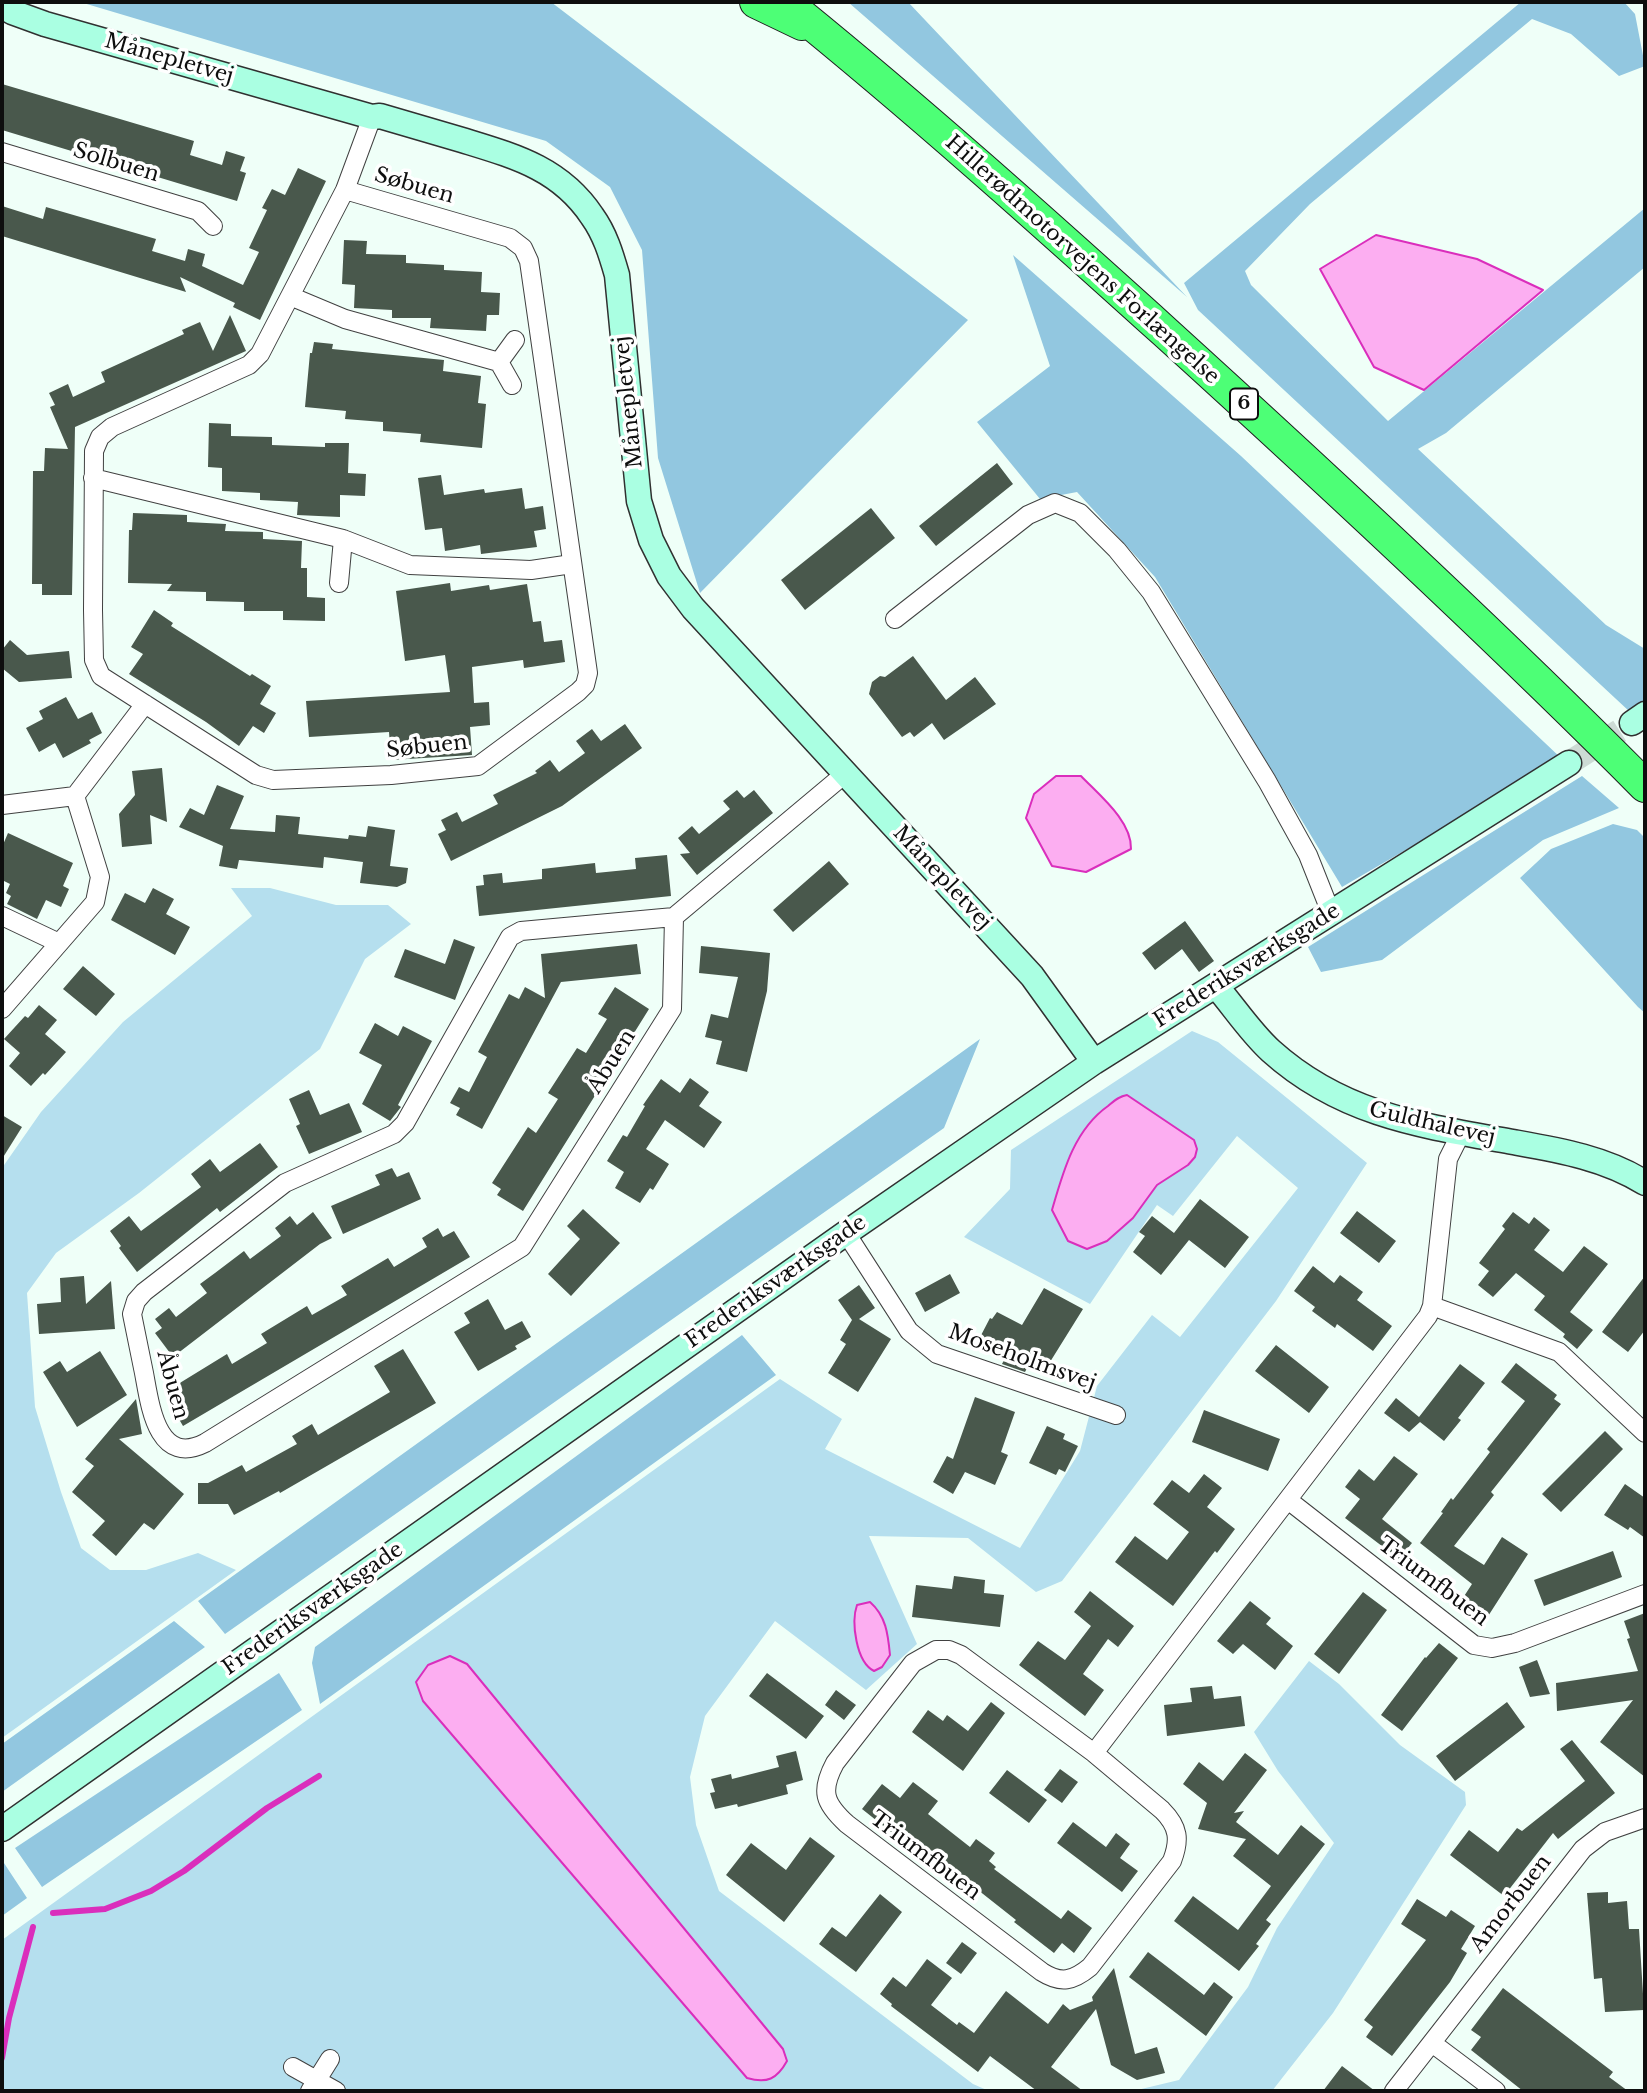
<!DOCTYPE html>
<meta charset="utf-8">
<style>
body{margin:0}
#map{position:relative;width:1647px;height:2093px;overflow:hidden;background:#effff8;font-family:"Libre Baskerville",serif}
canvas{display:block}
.frame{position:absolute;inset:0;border:4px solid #0e0e0e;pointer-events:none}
</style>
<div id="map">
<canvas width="1647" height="2093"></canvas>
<div class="frame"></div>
</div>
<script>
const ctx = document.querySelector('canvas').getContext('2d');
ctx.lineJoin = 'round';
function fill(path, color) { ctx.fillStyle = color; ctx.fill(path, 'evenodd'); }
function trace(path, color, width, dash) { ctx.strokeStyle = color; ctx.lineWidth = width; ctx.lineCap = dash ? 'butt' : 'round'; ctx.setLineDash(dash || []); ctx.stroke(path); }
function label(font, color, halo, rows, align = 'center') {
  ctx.font = font + ' "Libre Baskerville",serif'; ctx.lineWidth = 7; ctx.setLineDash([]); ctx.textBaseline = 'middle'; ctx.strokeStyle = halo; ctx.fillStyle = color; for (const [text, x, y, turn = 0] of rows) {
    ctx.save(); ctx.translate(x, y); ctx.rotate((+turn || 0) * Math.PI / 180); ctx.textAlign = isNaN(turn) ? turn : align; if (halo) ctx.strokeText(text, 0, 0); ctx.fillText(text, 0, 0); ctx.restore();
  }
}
const green = new Path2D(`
 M231 888H270L336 905H388L411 924 365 959 320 1049 139 1193 56 1253 27 1293 35 1407 61 1492 81 1548 110 1570H146L198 1553 236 1570 2 1738V1168L41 1112 123 1022 252 916Z
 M1192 1031 1218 1042 1367 1163 1276 1301 1062 1581 1036 1592 968 1538 869 1536 917 1644 866 1690 775 1621 705 1716 690 1777 696 1825 719 1891 973 2084 989 2091H2V1940L780 1379 842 1419 825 1449 1020 1548 1080 1451 1097 1386 1152 1315 1180 1337 1298 1188 1237 1136 1173 1216 1157 1205 1090 1304 964 1237 1010 1189 1011 1150Z
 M1309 1661 1339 1684 1400 1745 1465 1792 1466 1805 1333 2013 1272 2091H1133L1179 2080 1248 1987 1277 1928 1334 1843 1278 1771 1254 1732Z`);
const forest = new Path2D(`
 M80 2H551L968 320 700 593 658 458 642 250 610 187 546 141Z
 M848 2H908L1187 297Z
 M1521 2H1624L1635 14 1645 66 1619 76 1571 34 1532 19 1310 204 1245 271 1251 285 1388 421 1645 208V267L1446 433 1418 449 1606 625 1645 649V701L1630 712 1198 310 1184 283Z
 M1013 255 1241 456 1562 759 1342 887 1155 577 1077 492 1040 499 977 422 1050 366Z
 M1582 776 1619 808 1543 840 1382 960 1321 972 1308 947Z
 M1613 824 1637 830 1645 838V1013L1638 1007 1520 878 1551 849Z
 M980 1039 944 1128 225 1634 198 1601Z
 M742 1335 776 1375 320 1704 312 1663 315 1647Z
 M174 1621 205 1647 2 1792V1744Z
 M279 1673 302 1710 42 1887 15 1848Z
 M2 1860 27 1898 2 1916Z`);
const water = new Path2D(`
 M1376 235 1477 259 1543 290 1424 390 1374 367 1320 269Z
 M1056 776H1081C1099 795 1132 821 1131 849L1086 872 1052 866 1026 818 1034 794Z
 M1127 1095 1194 1140 1197 1149 1195 1157 1188 1165 1157 1185 1133 1218 1107 1241 1087 1249 1068 1241 1052 1210C1063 1172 1074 1130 1108 1106 1114 1101 1119 1096 1127 1095Z
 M870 1602C886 1616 888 1634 890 1655L882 1667 874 1671C856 1662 851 1622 857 1605Z
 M450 1656 467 1664 783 2049 787 2061C777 2079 767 2084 747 2078L423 1701 416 1682 428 1665Z`);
const stream = new Path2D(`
 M53 1913 105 1909 151 1891 184 1871 267 1808 319 1776
 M2 2058 9 2018 33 1927`);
const building = new Path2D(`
 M2 84 194 141 190 155 222 165 226 151 245 157 240 171 246 173 237 201 2 130Z
 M298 168 326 181 260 320 233 307 235 303 180 277 186 292 2 236V206L43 219 46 207 156 239 152 251 185 261 188 249 205 254 202 266 243 285 259 252 249 248 267 210 262 208 272 189 285 195Z
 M344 240 367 241 366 254 406 255V263L444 265V270L482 272 481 292 500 293 499 315H487L486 331 430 328 431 318H392V310L354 308 355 285 342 284Z
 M230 315 246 351 75 427 72 595H42V584H32L33 471H44L45 448 68 449 50 407 55 405 49 393 68 384 73 397 105 382 101 372 184 334 182 330 200 322 213 351Z
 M314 342 333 344 332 349 444 360 443 371 481 376 478 403 486 404 482 448 420 442 421 434 383 431V422L345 419 346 411 305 407 310 353H312Z
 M209 423 231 424V436L272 437V445L325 447V443H349L348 473 366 474 365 496 340 495V517L297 515 298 502 260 500V493L222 491V468L208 467Z
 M997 463 1013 484 936 546 919 526Z
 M441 475 444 495 484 489 485 493 522 488 525 509 543 506 546 529 534 531 537 547 481 554 480 545 445 551 442 528 425 530 418 478Z
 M871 508 895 538 805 610 781 580Z
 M133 513 187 515V522L226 524 225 531 263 532V539L302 541 301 568H307V597L325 598V621L283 620V611H244V602L206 601V592L167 591 172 584 128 583 129 530H132Z
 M450 583 451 591 489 585 490 590 527 584 533 622 541 621 544 642 562 640 565 662 524 668 523 660 472 667 474 703 489 702 490 725 470 727 472 755 391 760 389 732 309 737 306 701 450 692 445 655 405 661 396 591Z
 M154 610 173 623 171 626 250 676 252 674 271 686 260 704 276 713 264 733 253 726 239 746 206 722 129 674 143 654 131 647Z
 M10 640 27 655 69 651 72 678 19 682 2 668V650Z
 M913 656 946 700 975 677 996 704 944 740 932 723 914 737 910 732 902 737 869 694 872 682 880 676 885 677Z
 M66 697 78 719 92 712 102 733 89 740 91 743 63 758 55 743 39 752 26 728 43 719 39 711Z
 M625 724 642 748 562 806 451 861 438 834 446 830 441 820 457 812 462 822 498 804 493 795 537 773 535 771 550 760 559 772 585 753 576 741 592 729 601 741Z
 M162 768 167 822 150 815 152 844 122 847 119 814 135 795 132 771Z
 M217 785 244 796 230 829 275 832 276 815 300 817 298 834 348 839 349 835 366 837 368 826 395 830 390 866 408 868 406 883 397 887 360 883 363 862 324 857 323 868 239 860 237 869 219 866 223 846 179 827 190 808 204 815Z
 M737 790 744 798 754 790 773 813 697 875 680 854 690 853 678 838 692 826 699 834 730 809 723 801Z
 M8 833 73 863 63 886 69 889 61 907 46 900 37 919 7 904 11 896 6 893 10 884 2 880V847Z
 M667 855 671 896 479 916 476 886 484 885 483 875 502 873 503 883 542 879V869L595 863 596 873 636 869 635 858Z
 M829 861 849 884 793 932 773 910Z
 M153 888 174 899 166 914 190 927 175 955 111 920 125 893 145 903Z
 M1185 921 1214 961 1199 972 1182 949 1155 970 1142 953Z
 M454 939 475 947 455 1000 394 977 405 949 445 964Z
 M637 944 641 974 561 982 482 1129 456 1115 460 1108 450 1103 459 1087 469 1092 487 1057 478 1052 509 994 519 999 525 987 545 998 541 954Z
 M701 946 770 953 767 991 747 1072 716 1064 722 1041 705 1037 711 1014 728 1018 738 977 699 973Z
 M83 966 115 994 96 1016 63 989Z
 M615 987 649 1009 523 1211 497 1195 501 1189 492 1183 528 1127 536 1133 558 1099 548 1093 577 1048 586 1053 607 1019 598 1014Z
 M39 1005 57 1020 45 1034 66 1052 45 1075 43 1073 31 1086 9 1066 20 1053 4 1039 25 1016 28 1018Z
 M375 1023 398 1036 403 1026 432 1041 398 1105 401 1107 390 1121 362 1104 382 1065 359 1053Z
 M690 1078 709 1092 699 1106 722 1122 704 1148 665 1120 646 1149 669 1164 653 1190 650 1188 640 1203 615 1188 624 1172 607 1161 623 1135 627 1137 645 1106 643 1105 661 1079 680 1093Z
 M309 1090 320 1115 349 1103 362 1132 309 1154 296 1126 300 1124 289 1099Z
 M2 1115 22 1127 2 1159Z
 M260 1143 278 1167 220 1212 217 1208 137 1272 119 1248 121 1246 110 1231 129 1216 141 1231 201 1187 191 1174 210 1159 220 1172Z
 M392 1168 397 1177 409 1172 421 1199 343 1234 331 1206 380 1185 375 1175Z
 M1200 1199 1249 1237 1225 1268 1189 1240 1161 1275 1133 1252 1145 1236 1139 1232 1152 1216 1174 1233Z
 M583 1209 620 1243 571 1296 548 1274 580 1239 567 1226Z
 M1357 1211 1396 1241 1379 1263 1340 1233Z
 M313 1212 332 1238 320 1244 173 1357 155 1333 162 1328 155 1319 169 1308 176 1317 207 1293 200 1284 215 1273 244 1251 250 1259 281 1236 275 1228 290 1216 297 1225Z
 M1513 1212 1529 1224 1534 1217 1550 1230 1534 1250 1563 1272 1584 1246 1608 1264 1570 1312 1593 1330 1577 1349 1563 1337 1565 1334 1534 1310 1545 1296 1516 1273 1493 1297 1478 1285 1489 1271 1479 1263 1505 1229 1502 1226Z
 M438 1228 443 1237 454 1231 470 1257 183 1426 169 1402 175 1398 170 1389 227 1354 232 1364 267 1343 261 1334 307 1306 312 1315 347 1295 341 1286 388 1258 394 1267 427 1247 422 1238Z
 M1313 1266 1334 1283 1340 1275 1363 1292 1357 1300 1392 1326 1373 1351 1337 1324 1335 1328 1312 1311 1315 1307 1294 1291Z
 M950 1274 960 1293 925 1312 915 1293Z
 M84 1276 86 1304 111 1281 115 1329 39 1334 37 1304 61 1302 60 1278Z
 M1645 1276V1330L1628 1352 1602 1332Z
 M859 1285 875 1308 859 1319 891 1339 858 1392 828 1373 846 1344 840 1340 852 1320 838 1300Z
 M1044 1288 1083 1309 1050 1362 1035 1353 1025 1372 1002 1364 1005 1358 977 1343 990 1318 992 1319 997 1312 1022 1325Z
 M488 1299 505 1330 522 1321 531 1337 515 1346 517 1349 478 1371 454 1332 470 1323 464 1313Z
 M1276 1345 1329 1387 1309 1413 1255 1371Z
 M403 1349 436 1403 280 1493 279 1491 234 1515 228 1504H198V1483H208L242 1465 246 1472 297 1444 292 1436 312 1424 318 1435 390 1392 374 1366Z
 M100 1351 127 1395 77 1427 43 1372 60 1361 67 1372Z
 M1516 1363 1557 1395 1554 1399 1561 1404 1491 1492 1494 1495 1454 1546 1484 1565 1502 1537 1528 1554 1483 1624 1457 1607 1472 1584 1420 1543 1443 1513 1441 1512 1451 1498 1453 1500 1490 1452 1487 1449 1525 1401 1501 1382Z
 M1460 1364 1485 1383 1458 1418 1461 1420 1444 1441 1420 1422 1409 1432 1384 1413 1396 1398 1419 1417Z
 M975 1397 1015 1412 1001 1452 1008 1455 995 1485 965 1472 953 1494 933 1482 947 1456 953 1459Z
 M136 1399 142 1434 119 1439 184 1494 154 1530 144 1523 116 1556 92 1535 105 1521 72 1492 94 1466 85 1459Z
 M1204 1410 1280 1439 1268 1471 1192 1442Z
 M1047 1426 1065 1434 1063 1439 1078 1446 1065 1472 1059 1469 1056 1475 1029 1463Z
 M1605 1431 1623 1449 1561 1512 1542 1494Z
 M1394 1456 1418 1474 1382 1519 1412 1543 1399 1559 1345 1518 1360 1499 1345 1487 1359 1469 1374 1481Z
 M1204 1474 1222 1488 1207 1507 1235 1529 1217 1553 1215 1551 1173 1606 1115 1562 1135 1536 1167 1560 1189 1532 1153 1504 1172 1480 1189 1493Z
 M1625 1484 1645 1498V1538L1630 1527 1628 1530 1604 1515Z
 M1613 1551 1622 1577 1544 1606 1534 1580Z
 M954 1576 985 1580 984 1593 1004 1595 1000 1627 912 1617 916 1585 952 1589Z
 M1090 1591 1134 1626 1118 1647 1108 1639 1083 1674 1104 1690 1085 1716 1019 1665 1038 1641 1065 1660 1091 1626 1074 1612Z
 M1363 1592 1387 1610 1339 1674 1314 1654Z
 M1250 1601 1271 1618 1266 1624 1293 1646 1275 1670 1243 1644 1233 1654 1217 1641Z
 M1645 1613V1777L1600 1742 1633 1700 1557 1711 1556 1683 1638 1671 1627 1639 1630 1638 1624 1621Z
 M1439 1643 1458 1658 1402 1731 1381 1715 1425 1657 1426 1658Z
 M1537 1660 1550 1694 1530 1697 1519 1667Z
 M767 1673 824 1716 806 1739 749 1696Z
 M1212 1686 1214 1699 1241 1696 1245 1726 1167 1736 1164 1705 1192 1702 1190 1688Z
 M836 1690 856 1705 844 1720 825 1705Z
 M991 1702 1005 1713 963 1771 912 1732 928 1710 943 1721 947 1715 968 1731Z
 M1507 1702 1525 1727 1455 1781 1436 1756Z
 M1572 1740 1615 1793 1558 1839 1553 1833 1504 1896 1450 1855 1469 1830 1498 1852 1517 1828 1522 1831 1585 1781 1560 1749Z
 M796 1751 803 1780 786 1785 788 1794 738 1807 737 1804 715 1809 710 1793 715 1792 711 1779 731 1774 732 1779 779 1767 776 1756Z
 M1245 1753 1267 1770 1234 1813 1244 1811 1236 1822 1278 1855 1301 1825 1325 1844 1266 1920 1271 1924 1256 1944 1259 1946 1239 1971 1174 1921 1193 1896 1238 1930 1271 1886 1233 1856 1246 1839 1198 1829 1207 1803 1183 1784 1199 1762 1223 1781Z
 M1060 1769 1078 1782 1062 1803 1044 1790Z
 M1007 1770 1047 1800 1029 1823 989 1793Z
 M913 1782 938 1801 928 1814 970 1847 976 1839 995 1853 989 1861 996 1867 994 1869 1061 1919 1068 1910 1092 1928 1074 1953 1062 1943 1054 1953 1014 1922 1016 1920 978 1890 976 1892 899 1832 896 1836 862 1809 882 1784 900 1798Z
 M1073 1822 1106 1847 1116 1833 1130 1844 1120 1858 1138 1871 1122 1892 1057 1843Z
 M810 1837 835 1856 784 1922 726 1875 751 1843 786 1870Z
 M1608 1892V1903L1627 1901 1629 1929H1639L1644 2010 1605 2012 1602 1978 1594 1979 1587 1893Z
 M880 1894 902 1912 856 1972 819 1944 832 1927 846 1937Z
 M1417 1899 1446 1917 1451 1910 1475 1926 1461 1949 1467 1953 1450 1982 1392 2056 1366 2037 1373 2027 1364 2020 1426 1940 1401 1924Z
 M962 1942 977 1953 961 1974 946 1963Z
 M1148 1952 1204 1995 1214 1982 1233 1997 1206 2036 1129 1977Z
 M927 1959 952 1978 931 2005 957 2025 959 2022 974 2033 1006 1991 1048 2024 1063 2004 1070 2010 1093 2001 1092 1997 1114 1968 1135 2054 1157 2047 1165 2073 1137 2080 1111 2065 1096 2009 1051 2067 1083 2091H1037L990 2056 978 2072 891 2006 892 2004 880 1994 893 1977 906 1987Z
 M1503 1988 1613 2072 1609 2077 1628 2091H1523L1471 2050 1481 2037 1471 2030Z
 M1342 2066 1375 2091H1323Z`);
const secondaryTunnel = new Path2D(`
 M1569 763 1632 723`);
const street = new Path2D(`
 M2 152 198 211 213 226
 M345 190 510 238 523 248 529 261 588 673 585 685 578 692 478 766 391 775 273 780 256 775 101 676 94 660 93 610 94 451 100 437 112 427 249 365 260 354 345 190 372 117
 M290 296 345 319 499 362
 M512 385 499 362 515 340
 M93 478 343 539 410 565 531 570 572 564
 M339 583 343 539
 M895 619 1028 515 1055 503 1080 513 1117 550 1151 592 1267 781 1308 855 1331 913
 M2 805 75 796 145 704
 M2 916 59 943
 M674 917 672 1009 522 1247 205 1443C157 1467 150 1405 144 1373 140 1353 136 1333 132 1314L136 1301 144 1292 285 1183 394 1134 405 1123 510 937 521 931 674 917 846 773
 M2 1009 95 902 100 877 75 796
 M846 1233 909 1331 937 1354 1116 1415
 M1432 1306 1559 1352 1645 1433
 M1288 1500 1474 1645 1492 1648 1515 1643 1645 1594
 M936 1650H949L961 1655 1094 1753 1162 1810C1179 1827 1180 1840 1172 1861L1090 1967C1073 1981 1061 1984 1042 1972L847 1824C824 1803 820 1791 835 1763L913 1663Z
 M1094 1753 1428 1316 1432 1306 1448 1159 1461 1133
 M1432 2043 1496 2091
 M293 2067 336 2091
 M310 2091 330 2059
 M1394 2091 1583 1849 1605 1832 1645 1818`);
const secondary = new Path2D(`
 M2 6 12 12 45 24 372 117 380 116C407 124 434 132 462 140 514 156 560 168 592 216 605 234 611 254 617 275L639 501 651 540 669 576 693 608 1032 976 1094 1062
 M1632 723 1645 714
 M1216 986C1234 1007 1251 1033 1271 1051 1342 1115 1423 1126 1513 1142 1558 1150 1606 1158 1645 1183
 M2 1829 846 1233 1094 1062 1569 763`);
const highway = new Path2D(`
 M756 2 802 24
 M785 2C915 107 1041 220 1165 332 1328 480 1490 630 1645 786`);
const shields = [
 [1244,404,28]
];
const shieldNames = [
 ["6",1244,404]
];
const streetNames = [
 ["Månepletvej",169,59,16],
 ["Solbuen",116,163,17],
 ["Søbuen",414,186,16],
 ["Hillerødmotorvejens Forlængelse",1082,260,42],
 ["Månepletvej",629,402,-96],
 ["Søbuen",427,747,-6],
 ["Månepletvej",942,878,47],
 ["Frederiksværksgade",1247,966,-32],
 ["Åbuen",612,1062,-58],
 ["Guldhalevej",1432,1124,13],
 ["Frederiksværksgade",776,1282,-35],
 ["Moseholmsvej",1022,1358,20],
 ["Åbuen",172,1385,75],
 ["Triumfbuen",1433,1582,37],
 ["Frederiksværksgade",313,1609,-35],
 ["Triumfbuen",925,1856,37],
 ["Amorbuen",1511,1904,-52]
];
fill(green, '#b5dfee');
fill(forest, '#92c7e0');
fill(water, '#fcaef1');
trace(water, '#da2ebc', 2);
trace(stream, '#da2ebc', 6);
fill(building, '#49584c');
trace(secondaryTunnel, '#cddbd5', 24, [24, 12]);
trace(street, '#414141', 20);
trace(secondary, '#303030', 27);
trace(highway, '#1f1f1f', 34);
trace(street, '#fff', 18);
trace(secondary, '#aaffe2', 24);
trace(highway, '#4dff76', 32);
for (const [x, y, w] of shields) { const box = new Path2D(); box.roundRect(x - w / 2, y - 15.5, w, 31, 5); ctx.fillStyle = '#fff'; ctx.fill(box); trace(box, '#0e0e0e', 2); }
label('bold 19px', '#0e0e0e', null, shieldNames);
label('21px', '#0e0e0e', '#fff', streetNames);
</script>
